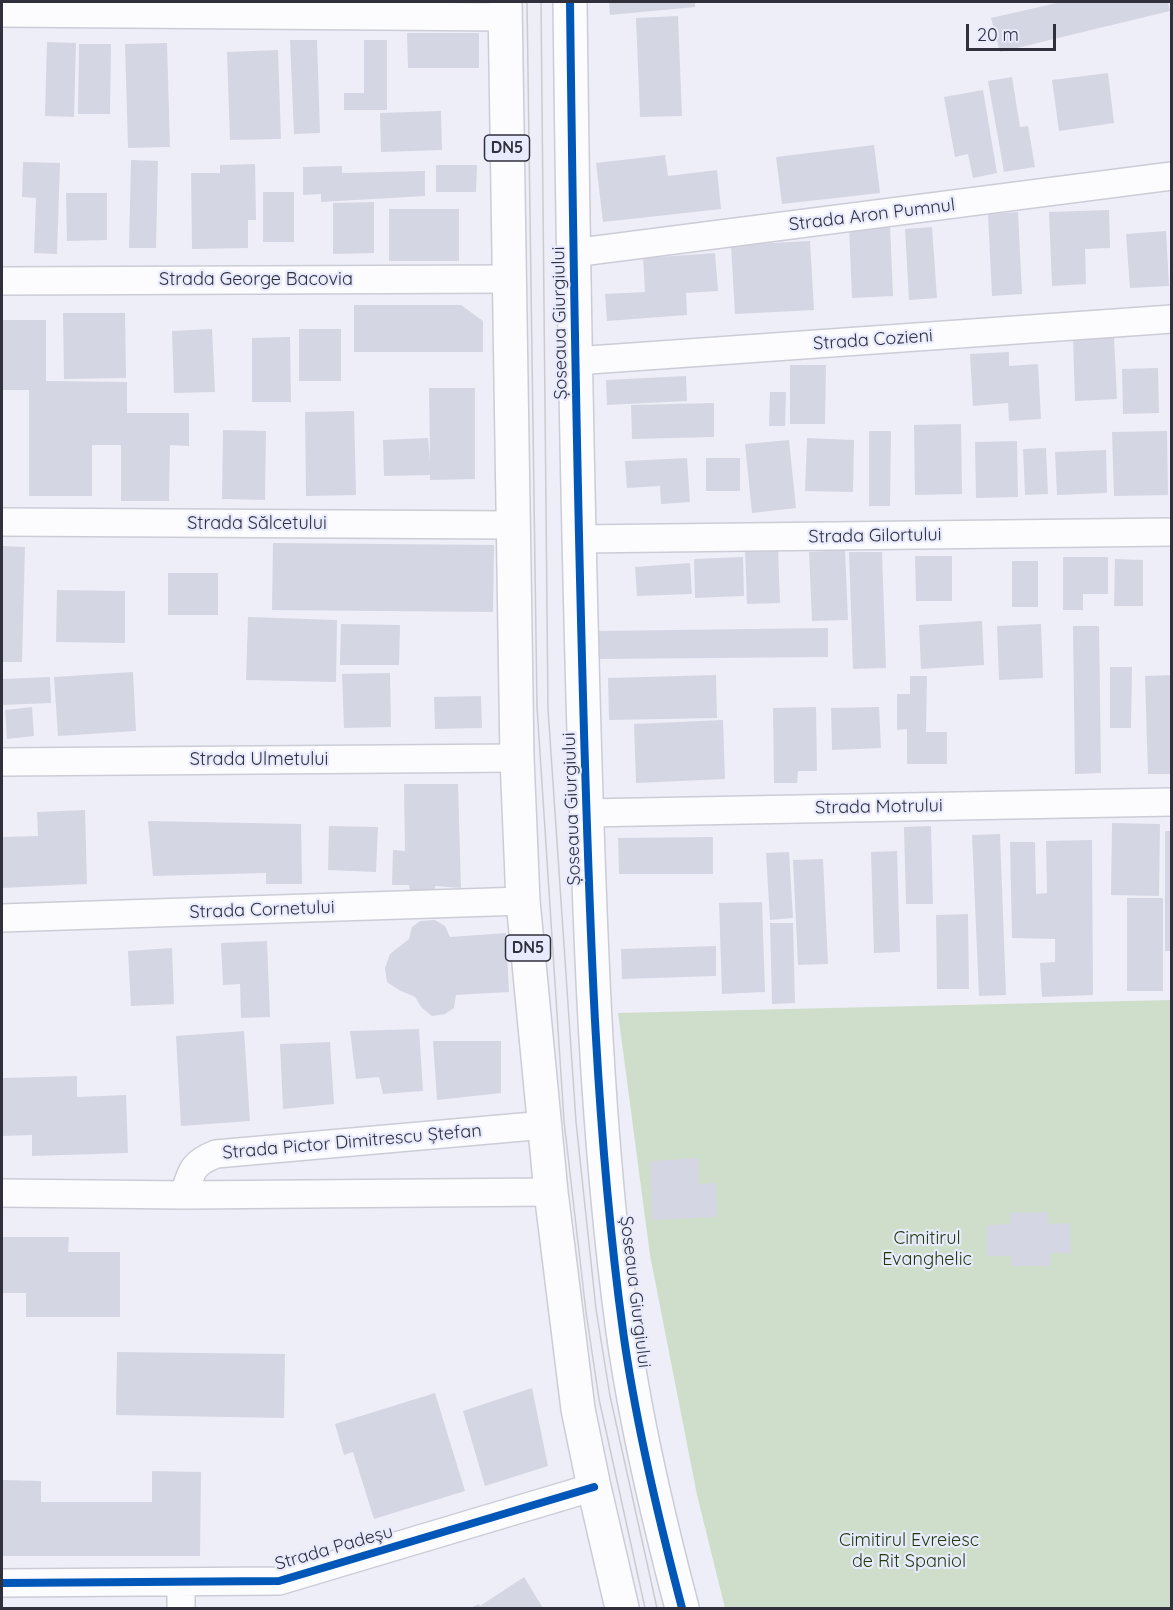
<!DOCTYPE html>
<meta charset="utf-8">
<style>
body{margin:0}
#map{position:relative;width:1173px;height:1610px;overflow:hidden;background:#edeef8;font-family:Quicksand,sans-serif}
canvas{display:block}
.frame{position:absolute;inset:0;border:3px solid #2f303c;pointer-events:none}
.scale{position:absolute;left:966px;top:24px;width:90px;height:27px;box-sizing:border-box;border:3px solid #2f303c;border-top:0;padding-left:8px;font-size:18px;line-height:21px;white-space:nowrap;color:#2f303c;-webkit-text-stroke:4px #e8eafd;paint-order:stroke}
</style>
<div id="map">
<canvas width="1173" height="1610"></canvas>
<div class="frame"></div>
<div class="scale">20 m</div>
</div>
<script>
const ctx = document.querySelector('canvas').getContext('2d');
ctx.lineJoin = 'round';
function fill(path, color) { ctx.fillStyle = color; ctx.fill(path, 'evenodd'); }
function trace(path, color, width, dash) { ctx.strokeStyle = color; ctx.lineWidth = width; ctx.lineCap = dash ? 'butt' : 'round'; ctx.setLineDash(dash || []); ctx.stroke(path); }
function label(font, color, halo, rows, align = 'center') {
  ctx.font = font + ' Quicksand,sans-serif'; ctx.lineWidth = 4.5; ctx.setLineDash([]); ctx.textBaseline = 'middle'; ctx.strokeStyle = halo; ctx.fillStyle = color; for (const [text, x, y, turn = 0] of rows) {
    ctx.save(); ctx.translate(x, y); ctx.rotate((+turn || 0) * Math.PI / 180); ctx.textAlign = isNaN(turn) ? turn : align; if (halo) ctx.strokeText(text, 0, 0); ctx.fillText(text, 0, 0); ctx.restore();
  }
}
const green = new Path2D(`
 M1171 1000V1608H725L697 1495 650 1255 618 1013Z`);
const building = new Path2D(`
 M609 2H695V7L610 15Z
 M1061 2H1168L1170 11 1000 52 991 18Z
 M678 16 682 116 640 117 636 18Z
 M407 33H479V68H408Z
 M290 40H317L320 133 294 134Z
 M364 40H387V110H344V93H364Z
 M47 42 76 43 74 117 45 116Z
 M167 43 170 147 128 148 125 44Z
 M79 44H111L110 114H78Z
 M278 50 281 139 230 140 227 52Z
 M1108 73 1114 123 1059 131 1052 80Z
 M1012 77 1020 127 1028 126 1035 167 1004 172 988 81Z
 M983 90 997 173 973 178 968 154 955 157 944 97Z
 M441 111 442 150 381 152 380 113Z
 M874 145 880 193 782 204 776 157Z
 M665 155 668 176 717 170 721 209 603 222 596 163Z
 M131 160 158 161 156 248H129Z
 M23 162 60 163 57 254 34 253 36 198 22 197Z
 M255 164 256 220H248V248L192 249 191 173H220V165Z
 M436 165H477L476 192H436Z
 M342 166V173L425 171V196L321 202V194L303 195V167Z
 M263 192H294V242H263Z
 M66 193H107V240L67 241Z
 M374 202V253L333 254V203Z
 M389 209H459V261H389Z
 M1109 210 1110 248 1085 249 1086 284 1052 286 1049 212Z
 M1018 212 1022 294 992 296 988 214Z
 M890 224 893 296 852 298 849 226Z
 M932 227 937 298 909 300 905 229Z
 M1166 231 1169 286 1130 288 1126 234Z
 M810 241 814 310 735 314 731 245Z
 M715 253 718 291 686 293 687 315 607 321 605 294 645 292 643 258Z
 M354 305H461L483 321V352H354Z
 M63 313H125L126 378 64 379Z
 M2 320H46V381L127 382V413H189V446L170 445 169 501H121V445H92V496H29V390H2Z
 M212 329 215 392 174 393 172 331Z
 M299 329H341V381H299Z
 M290 337 291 402H252V338Z
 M1114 337 1117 399 1075 401 1073 339Z
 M1009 352V366L1038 364 1041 419 1009 421 1008 403 973 406 970 354Z
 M790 365H826L825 424H790Z
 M1158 368 1159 413 1123 414 1122 369Z
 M686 376 687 401 607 405 606 380Z
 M429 388H475V479L430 480V475L384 476 383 440 428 438 430 461Z
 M770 392H786L785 426H769Z
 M714 403V437L632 439 631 405Z
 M354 411 356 495 306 496 305 412Z
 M961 424 962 494 915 495 914 425Z
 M223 430 266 431 265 500 222 499Z
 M869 431H891L890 506H869Z
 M1167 431 1168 495 1114 496 1112 432Z
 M807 438 854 440 853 492 805 491Z
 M789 440 796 508 752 513 745 444Z
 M1017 441 1018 497 976 498 975 442Z
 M1046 448 1048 494 1025 495 1023 449Z
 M1106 450 1107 493 1057 495 1055 452Z
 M687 458 690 502 661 504 660 486 627 488 625 461Z
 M706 458H740V491H706Z
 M273 543 494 545 493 612 272 610Z
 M2 546 25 547 22 662H2Z
 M778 547 780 603 747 604 745 548Z
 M845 550 848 620 812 621 809 552Z
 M849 552H882L886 668 853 669Z
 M915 556H952V601H916Z
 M743 557 744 596 695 598 694 559Z
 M1063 557H1108V594H1083V610H1063Z
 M1115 559 1143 560V606H1114Z
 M1012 561H1038V607H1012Z
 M690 563 692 594 637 596 635 567Z
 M168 573H218V615H168Z
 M57 590 125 591V643L56 642Z
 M248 617 337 620 336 682 246 680Z
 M982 621 984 665 921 669 919 625Z
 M341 624 400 625 399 665H340Z
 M1041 624 1043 678 999 680 997 626Z
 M1073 626H1099L1101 773 1075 774Z
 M828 628V657L597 659V631Z
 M1110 667H1132L1131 728H1110Z
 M133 672 136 731 58 736 54 677Z
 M390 673 391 727 344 728 342 674Z
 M716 675 717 718 609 720 608 678Z
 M1172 675V774H1148L1145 676Z
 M910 676H927L926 732H947V764H907V729L897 730V694H910Z
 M50 677 51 703 2 705V679Z
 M481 696 482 728 435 729 434 697Z
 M32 707 34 736 7 739 5 710Z
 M816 707 817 771H798L797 783H774L773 708Z
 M879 707 881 748 832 750 831 708Z
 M723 720 725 779 636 783 634 724Z
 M404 784H458L461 888 435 886V894L411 895 409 885H392L393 850 405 851Z
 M85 810 87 884 2 888V837L38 836 37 812Z
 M148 821 301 824 302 884H266V873L153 876Z
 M1112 823 1160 824 1159 896 1111 895Z
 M329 826 378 827 376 872 328 870Z
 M931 826 933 904H906L904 827Z
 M1165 831H1172V951H1165Z
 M1000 834 1006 995 979 996 972 835Z
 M713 837V874H619L618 838Z
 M1092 840 1093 995 1042 997 1040 963 1055 962V939L1012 938 1010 842H1035L1036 894 1047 893 1046 841Z
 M897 851 900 952 874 953 871 852Z
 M789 852 793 918 770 920 766 853Z
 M823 859 828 964 798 965 793 860Z
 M1127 898H1163V991H1127Z
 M762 902 765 992 722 994 719 903Z
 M968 914 969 989H937L936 915Z
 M435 920 445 926 450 937 506 933 509 992 456 995 454 1008 445 1014 432 1016 422 1008 415 997 399 990 387 982 385 968 390 954 409 939 412 927 420 921Z
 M770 923H793L795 1003 772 1004Z
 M267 941 270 1017 241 1018 240 984 223 985 221 943Z
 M716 946V976L622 979 621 949Z
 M172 948 174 1004 131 1006 128 951Z
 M419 1029 423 1091 383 1094 379 1077 356 1079 350 1031Z
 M244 1031 250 1121 181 1126 176 1036Z
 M433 1041H501V1093L437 1100Z
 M330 1042 334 1104 283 1109 280 1044Z
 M77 1076V1097L126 1095 128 1153 32 1156V1135L2 1136V1078Z
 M698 1158 699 1184 716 1183 717 1217 652 1220 650 1161Z
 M1048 1212V1224L1070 1223 1071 1253H1050V1266H1011V1256H987V1225L1010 1224V1213Z
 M2 1237H69L68 1252H120V1317H26V1293H2Z
 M117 1352 285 1354 284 1418 116 1415Z
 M532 1388 548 1466 485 1486 463 1411Z
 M435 1393 465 1491 374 1519 353 1452 344 1455 335 1424Z
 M152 1471 201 1472 200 1556H2V1480L41 1481V1502H152Z
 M524 1577 543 1608H470L479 1604 480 1606Z`);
const minor = new Path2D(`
 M2 13 505 17
 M573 253 1172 176
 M2 281 510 279
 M575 361 1172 319
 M2 522 512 525
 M579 539 1172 532
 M2 762 517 758
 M586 813 1172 802
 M2 918 523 901
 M2 1193 184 1195 551 1192
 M184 1195C191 1172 192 1163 216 1154L545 1125
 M2 1583 279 1581 594 1487
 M181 1608V1582`);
const primary = new Path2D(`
 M505 2 517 758 523 901 551 1192 578 1409 594 1487 622 1608
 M570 2C573 245 577 488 584 732 590 931 596 1133 623 1331 636 1425 658 1517 682 1608`);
const tram = new Path2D(`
 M527 2 537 707 564 1121 586 1312 599 1399 645 1608
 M541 2 548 709 576 1122 596 1309 610 1396 657 1608`);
const cycleway = new Path2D(`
 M570 2C573 245 577 488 584 732 590 931 596 1133 623 1331 636 1425 658 1517 682 1608
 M2 1583 279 1581 594 1487`);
const shields = [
 [507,148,45],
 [528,948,45]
];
const shieldNames = [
 ["DN5",507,148],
 ["DN5",528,948]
];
const streetNames = [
 ["Strada Aron Pumnul",872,215,-7],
 ["Strada George Bacovia",256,280],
 ["Șoseaua Giurgiului",560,323,-91],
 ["Strada Cozieni",873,340,-4],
 ["Strada Sălcetului",257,524],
 ["Strada Gilortului",875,536,-1],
 ["Strada Ulmetului",259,760],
 ["Strada Motrului",879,807,-1],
 ["Șoseaua Giurgiului",572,809,-92],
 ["Strada Cornetului",262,910,-2],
 ["Strada Pictor Dimitrescu Ștefan",352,1142,-5],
 ["Șoseaua Giurgiului",635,1292,83],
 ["Strada Padeșu",334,1548,-16]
];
const parkNames = [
 ["Cimitirul",927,1239],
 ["Evanghelic",927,1260],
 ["Cimitirul Evreiesc",909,1541],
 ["de Rit Spaniol",909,1562]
];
fill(green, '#cedeca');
fill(building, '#d5d6e3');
trace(minor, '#cbccd6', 30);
trace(primary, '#cbccd6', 36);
trace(minor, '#fcfcfe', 27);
trace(primary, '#fcfcfe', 33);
trace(tram, '#cbcccf', 1.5);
trace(cycleway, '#0057b8', 8);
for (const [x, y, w] of shields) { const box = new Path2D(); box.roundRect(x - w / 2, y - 13, w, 26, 4.5); ctx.fillStyle = '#e8eafd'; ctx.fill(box); trace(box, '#2f303c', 1.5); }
label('bold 16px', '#2f303c', null, shieldNames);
label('18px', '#2f303c', '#e8eafd', streetNames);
label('18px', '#1e3807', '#e8eafd', parkNames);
</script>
